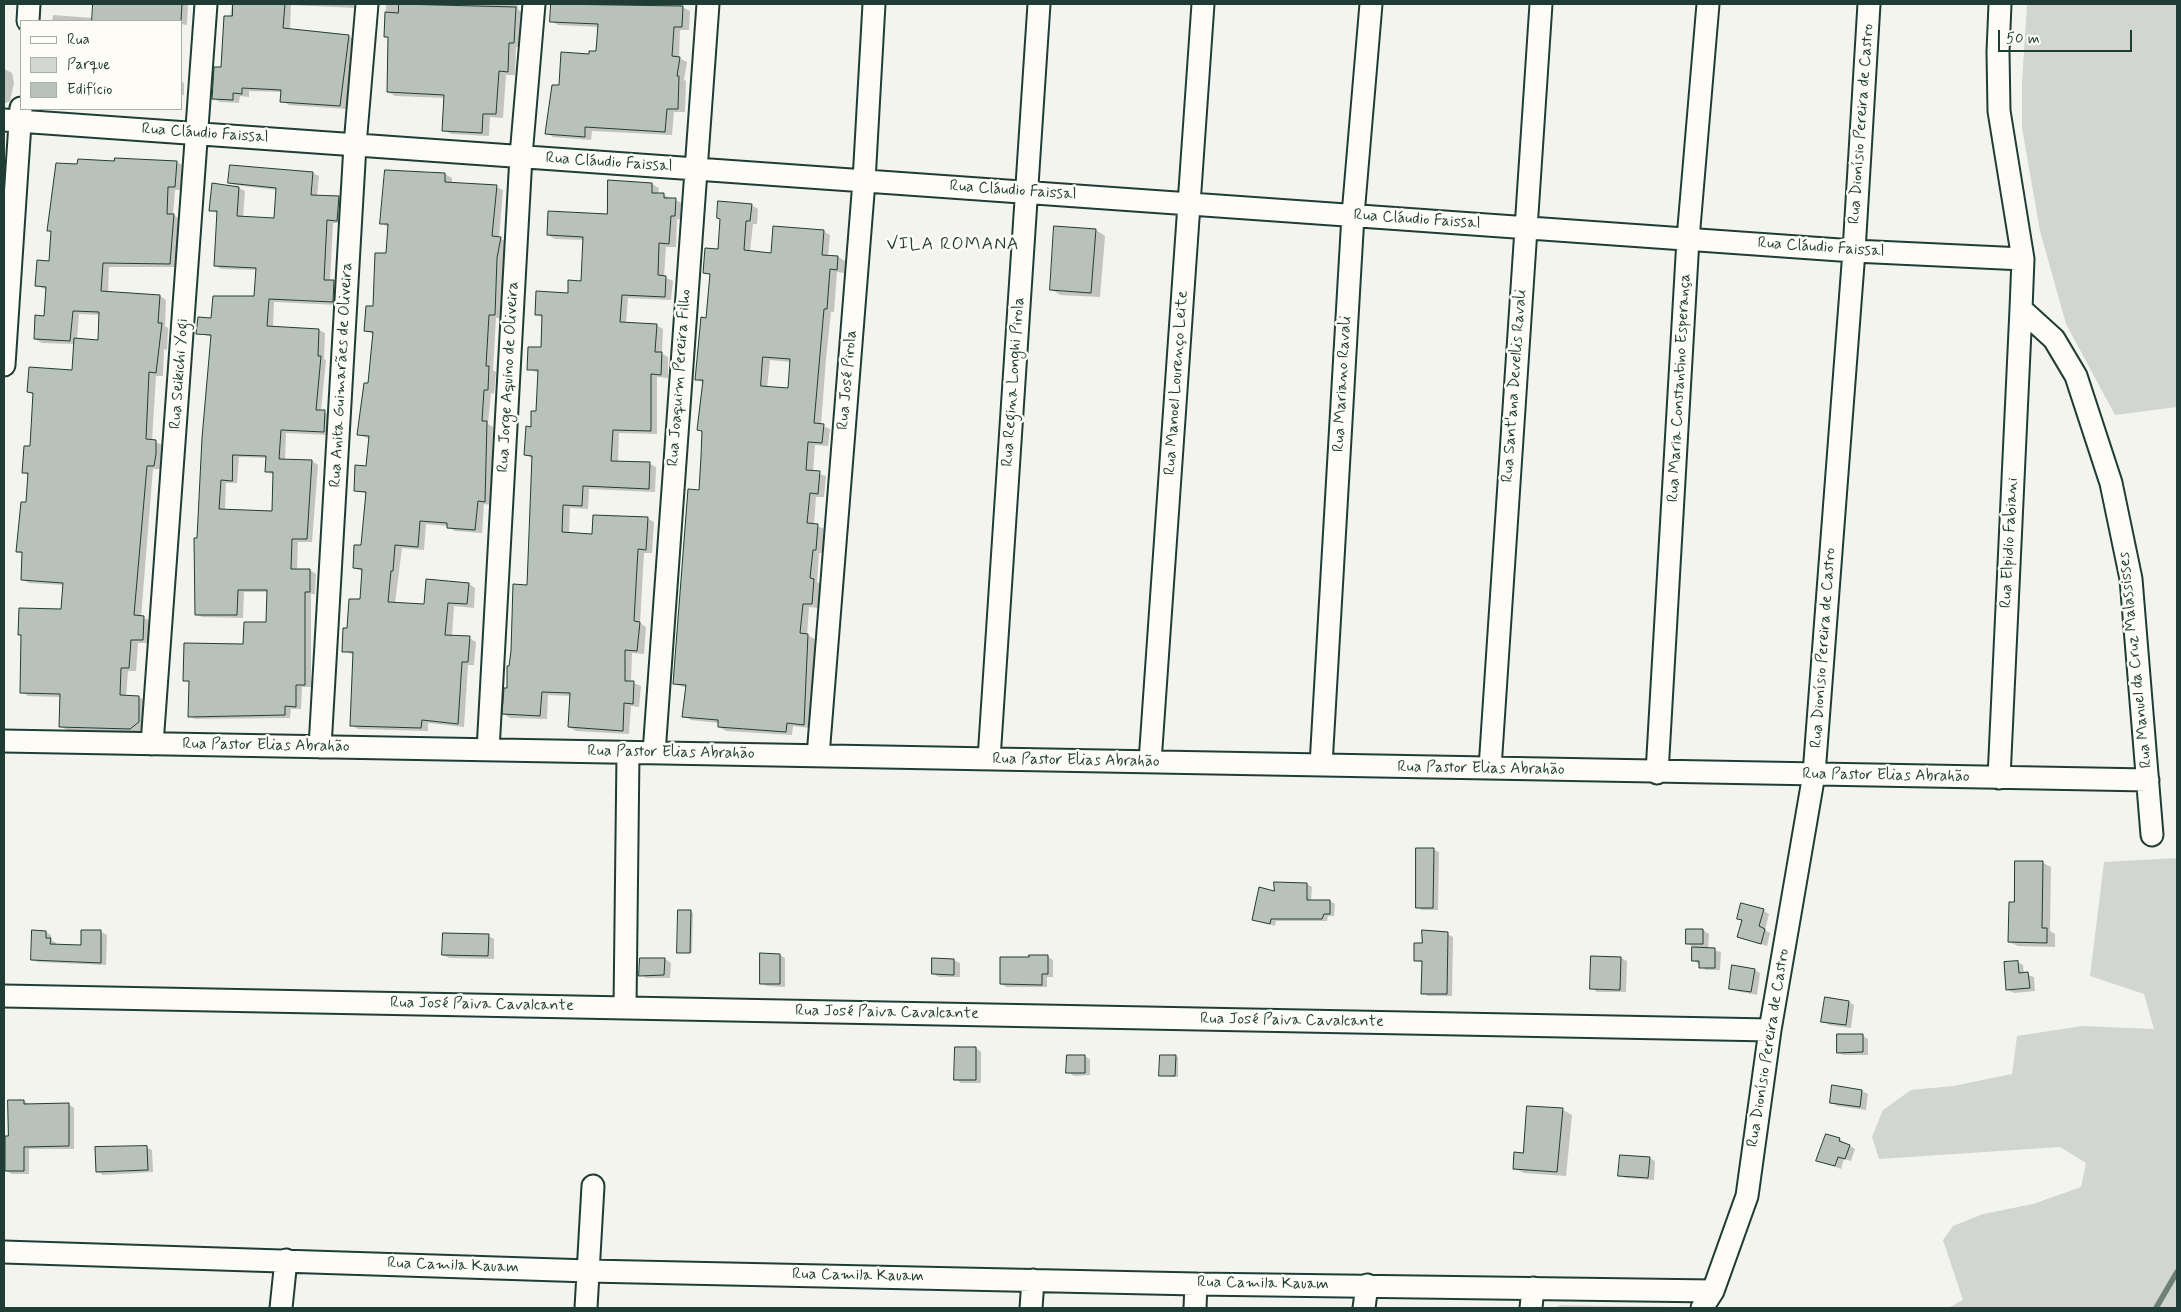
<!DOCTYPE html>
<meta charset="utf-8">
<style>
body{margin:0}
#map{position:relative;width:2181px;height:1312px;overflow:hidden;background:#f4f4ef;font-family:Mynerve,sans-serif}
canvas{display:block}
.frame{position:absolute;inset:0;border:5px solid #1f3d34;pointer-events:none}
.legend{position:absolute;left:20px;top:20px;width:162px;height:90px;box-sizing:border-box;background:#fdfcf7;border:1px solid #a4b0a9;margin:0;padding:6px 9px;list-style:none;font-size:15px;color:#1f3d34}
.legend li{display:flex;align-items:center;gap:10px;height:25px}
.legend b{width:25px;border:1px solid #a4b0a9}
.scale{position:absolute;left:1998px;top:30px;width:134px;height:22px;box-sizing:border-box;border:2px solid #1f3d34;border-top:0;padding-left:6px;font-size:15px;line-height:18px;white-space:nowrap;color:#1f3d34;-webkit-text-stroke:4px #fdfcf7;paint-order:stroke}
</style>
<div id="map">
<canvas width="2181" height="1312"></canvas>
<div class="frame"></div>
<ul class="legend">
<li><b style="height:6px;background:#fdfcf7"></b>Rua</li>
<li><b style="height:14px;background:#d1d6d1"></b>Parque</li>
<li><b style="height:14px;background:#b9c1bb"></b>Edifício</li>
</ul>
<div class="scale">50 m</div>
</div>
<script>
const ctx = document.querySelector('canvas').getContext('2d');
ctx.lineJoin = 'round';
function fill(path, color) { ctx.fillStyle = color; ctx.fill(path, 'evenodd'); }
function trace(path, color, width, dash) { ctx.strokeStyle = color; ctx.lineWidth = width; ctx.lineCap = dash ? 'butt' : 'round'; ctx.setLineDash(dash || []); ctx.stroke(path); }
function label(font, color, halo, rows, align = 'center') {
  ctx.font = font + ' Mynerve,sans-serif'; ctx.lineWidth = 5; ctx.setLineDash([]); ctx.textBaseline = 'middle'; ctx.strokeStyle = halo; ctx.fillStyle = color; for (const [text, x, y, turn = 0] of rows) {
    ctx.save(); ctx.translate(x, y); ctx.rotate((+turn || 0) * Math.PI / 180); ctx.textAlign = isNaN(turn) ? turn : align; if (halo) ctx.strokeText(text, 0, 0); ctx.fillText(text, 0, 0); ctx.restore();
  }
}
const green = new Path2D(`
 M2027 4H2177V407L2115 415 2066 324 2040 231 2022 128V83Z
 M2177 858V1308H1948L1963 1300 1943 1240 1953 1226 1983 1214 2033 1204 2081 1187 2086 1163 2060 1147 1879 1159 1872 1137 1883 1110 1911 1090 1953 1086 2012 1074 2017 1036 2082 1026 2154 1029 2144 994 2090 976 2104 862Z
 M1561 1305 1677 1307 1678 1308H1553Z`);
const shadow = new Path2D(`
 M95 4H188L187 25 181 24V21H52L53 15 93 18Z
 M232 4H357V8L291 5 290 30 349 36 355 40 347 109 289 105 282 101V92L249 91V97L240 96 239 103 220 102 213 98 222 69Z
 M386 4H518V10L523 12 521 47H516L515 75H506L503 118 490 117 489 136 451 134 444 130 446 98 395 96 388 92 390 39 385 36Z
 M552 4H683L682 7 690 11 689 30H680L679 58 687 62 684 80 686 81 685 112H674L672 135 592 131 591 140 553 137 547 133 560 87 590 55 597 52 599 27 558 25 552 21Z
 M4 69 12 73 14 83 10 101 4 104Z
 M181 81 184 83V95H181Z
 M177 162 184 166 182 190H175L173 215 180 219 177 267H109L108 293 160 296 166 300 165 326 168 328 167 350 164 349 163 376H156L152 441 163 445 162 459 161 469H153L141 617 151 621 149 643H138L136 671H128L126 697H139L146 701 145 726 137 733 67 730 60 726 61 697 28 696 22 692V636L19 634 62 610 64 585 29 583 22 579 24 555 17 551 57 522 29 476 23 472 31 447 34 395 28 392 74 371 75 344 42 343 35 339 45 317 47 290 36 285 50 262 52 233 49 231 78 165ZM79 314 100 315 99 341 77 340Z
 M386 172 445 174 452 178V184L496 187 503 190 499 238 507 242 504 263 502 318H496L493 370 496 372 494 394 491 393 488 424 493 427 491 505 484 504 482 533 455 531 448 526 426 524 424 550 402 548 395 603 425 606 469 584 475 588 474 608 454 606 452 636 469 638 476 642 474 665H468L464 727 428 723V731L358 729 351 725 354 655 344 651 361 601 363 572 354 567 362 547 367 494 355 490 368 467 370 439 359 435 370 385 374 335 366 330 374 308 387 255 388 227 381 223Z
 M313 173 319 176 317 197H338L344 201 343 223H333L330 281 339 285 338 305 274 302 273 328 319 330 325 333 324 359 326 360 321 411 330 415 329 435 286 433 285 460 312 461 318 465 312 542H298L297 570H310L316 574 315 594H311V687H302L301 709H291L290 718 195 719 189 716 190 683 184 680 244 645 267 624 268 592H244L243 618 202 617 196 614 199 540 212 337 197 333 212 320 255 297 257 270 221 269 215 265 218 214 211 210 213 185 239 188 245 191 243 218 276 219 277 190 235 185 229 182ZM239 457 267 458 266 471 274 475V513L225 510 226 483H237Z
 M610 182 652 184 659 188 658 194 664 195 682 203 681 220 677 219 676 247H666L664 277 673 281 671 300 628 298 626 324 656 325 663 329 662 354 668 357V378L657 377V434L619 433 618 462 650 464 656 467 655 492 589 489 588 509 570 508 569 534 593 535 647 518 654 522 652 553H644L640 623 646 627 644 654 632 653 631 682 641 686 639 707 631 706 629 734 576 731 569 727 571 696 548 695 547 719 510 718 504 714 510 667 528 586 533 459 526 455 537 412 539 373 528 369 542 349 543 318 536 314 569 294 582 282 584 240 555 239 548 235 608 216Z
 M751 205 758 209 757 224H753L750 252 773 254 823 231 830 235 828 257H838L845 261 844 273 837 272 834 312H831L826 359 821 425 830 429 828 446 815 445 813 472 826 476 824 497H816L814 525 825 529 823 553H819L817 582 821 584 819 608 809 607 807 635 815 639 810 728 793 726 792 735 726 731 719 727V723L691 720 684 716 687 688 674 684 700 491 703 432 698 430 703 383 696 379 708 319 711 276 705 272ZM770 360 791 362 789 390 767 388Z
 M1096 230 1105 236 1100 297 1060 295 1051 289Z
 M1418 850H1434L1439 852 1438 910H1422L1417 907Z
 M2043 863 2051 867 2050 931 2055 934V947L2018 946 2009 942 2015 904Z
 M1307 884 1312 887 1311 901H1330L1335 904 1334 916H1328L1327 921H1276L1275 926 1253 919 1276 892Z
 M1764 911 1769 914 1765 930 1770 933 1767 946 1738 937 1743 921 1738 918Z
 M691 912 693 913 692 953H681L678 952Z
 M1703 930 1709 934 1708 949 1721 952 1720 970H1706L1693 960V947L1687 943Z
 M46 932 51 935V940L56 943V945L82 946 101 932 107 935 106 965 38 962 32 959Z
 M1447 934 1453 937 1452 996H1428L1423 993V963L1416 960 1423 944Z
 M4 935H5L4 963Z
 M488 936 494 939V959L449 958 444 955Z
 M780 955 785 958V987L767 986 761 983Z
 M1047 956 1053 960V977H1047V987H1007L1001 984 1030 958Z
 M1621 958 1627 961 1626 992H1597L1592 988Z
 M665 959 671 963 670 978H646L641 975Z
 M934 959 954 960 960 963V977H939L934 974Z
 M2017 962 2023 965 2024 974 2034 977 2035 991 2014 993 2008 990Z
 M1755 970 1760 973 1757 995 1736 991 1730 988Z
 M1849 1002 1854 1005 1851 1028 1829 1025 1823 1021Z
 M1863 1036 1868 1039V1055H1843L1838 1052Z
 M976 1048 981 1052V1083H961L956 1079Z
 M1084 1056 1090 1059V1075L1074 1076 1068 1072Z
 M1175 1056 1178 1057V1077L1161 1076Z
 M1833 1087 1862 1091 1868 1094 1866 1110 1837 1106 1831 1102Z
 M24 1101 30 1105 68 1104 74 1108V1149H29V1174H12L6 1171 10 1138Z
 M1528 1107 1563 1110 1572 1115 1566 1176 1524 1173 1514 1168 1524 1154Z
 M1839 1139 1855 1149 1851 1161 1844 1159 1841 1169 1818 1160Z
 M146 1147 152 1150 153 1172 103 1175 97 1171Z
 M1649 1158 1655 1161 1654 1180 1625 1178 1620 1175Z`);
const stream = new Path2D(`
 M2156 1308 2177 1272`);
const building = new Path2D(`
 M93 4H182L181 21H92Z
 M233 4H285L283 28 349 35 340 106 280 102 281 90 242 88V94L233 93V100L212 99 214 67H221L224 16H232Z
 M399 4 516 7 514 43H509L508 72 499 71 496 114H483L482 133 442 131 444 95 387 92 388 37H384L385 12 398 13Z
 M551 4 683 6 682 27H674L672 56 680 57 677 76H679L678 109H667L665 132 585 127V137L545 134 552 85H559L561 52 589 54V51H596L598 24 550 22Z
 M115 158 177 161 175 187H168L167 214H174L170 264 103 263 101 291 160 295 158 323H162L156 373 149 372 146 439 156 440V454L154 466H147L134 615 144 616 143 640H131L129 668H121L120 695 139 696V722L130 729 59 727 60 694 20 693 21 635H18L19 608 61 609 63 583 21 580 22 552H16L21 502H26L28 473H22L24 446H30L33 393 27 392 29 367 72 370 74 338 98 340 99 312 73 311 70 341 34 339 35 315 44 316 46 287 35 286 37 260 49 261 51 231H47L56 163 77 164 78 159 114 161Z
 M230 165 313 172 311 195 339 196 337 221 327 220 324 280H334L333 302 269 299 267 326 319 329 318 356H321L316 410H325L324 432 281 430 279 459 312 460 307 539H292L291 569H310V592H305V685H296V707L285 706V715L188 717 189 681H183L184 643 243 644 244 622H266L267 590H238L237 615H195L194 538H197L202 438 211 335 196 334 198 317 211 318 213 296H254L256 268 214 266 217 211H209L212 183 239 187 237 216 274 218 276 188 228 183ZM233 455 266 456 265 472H273L272 511 219 509 221 480 232 481Z
 M385 170 445 173V182L497 185 492 236 501 237 497 258 495 315H489L486 366H489L488 390H484L482 421H487L485 502 478 501 475 530 447 528V523L420 521 418 547 395 545 393 571H391L388 602 424 604 426 579 469 583 467 604 448 603 445 635 470 636 468 662H462L458 724 422 720 421 728 350 726 353 652H342L343 628H347L349 599H360L362 569 353 568 354 545H361L366 492 354 491 355 465 366 466 369 436 357 435 364 383H368L373 332 364 331 366 306H373L375 253H386L388 224H380Z
 M608 180 652 183V193H664V198H676L675 216H671L669 244 659 243 658 275 666 276 665 297 622 295 620 322 657 324 655 352H662L661 375 651 374V431L613 430 611 461 650 462 649 489 583 486 582 506 563 505 562 532 592 534 593 515 648 517 646 550 638 549 634 621 640 622 637 651 625 650V681H634L633 704 624 703 623 731 568 727 570 693 542 692 540 716 502 714 504 688H507V666H509L511 651 513 584 527 585 532 456 524 455 526 426 531 427V411H536L538 370H527L528 347H541L542 315H535L536 291 568 293V280L581 281 583 237 547 235 548 211 607 214Z
 M718 201 752 204 750 221H746L744 250 771 253 773 226 824 230 822 255 838 256 837 270 830 269 827 309H824L820 354 814 423 824 424 822 443 808 442 806 470 820 471 818 494 810 493 807 523 818 524 816 550H813L810 578 814 579 812 604H803L800 633 808 634 804 725 787 723 786 732 718 727V720L682 717 686 685 673 684 688 489 699 490 701 457 702 431 697 430 703 380H695L701 317 706 318 710 274 703 273 705 248 718 249 720 219 717 218ZM763 357 790 359 788 388 761 386Z
 M1054 226 1096 229 1091 293 1050 290Z
 M1416 848H1434L1433 908H1416Z
 M2015 861H2043L2042 928H2047V943L2008 942 2009 902H2014Z
 M1274 882 1307 883V900H1330V914H1324L1322 919H1271L1270 924 1252 920 1259 887 1274 891Z
 M1741 903 1764 909 1759 926 1765 929 1761 944 1737 937 1742 920 1737 919Z
 M678 910H691L690 953H677Z
 M1686 929H1703V944H1686Z
 M32 930 46 931V938H51L50 944 81 945V930H101V963L31 960Z
 M1422 930 1448 932 1447 994H1421L1422 961H1414V943H1422Z
 M443 933 489 934 488 956 442 955Z
 M1692 947 1715 948V968H1699V961H1692Z
 M760 953 780 954V984H760Z
 M1029 955H1048V974H1042V985L1000 984V957H1029Z
 M1591 956 1621 957 1620 990 1590 989Z
 M640 958H665L664 975 639 976Z
 M932 958 954 959V975L932 974Z
 M2018 961 2019 973 2028 972 2030 988 2006 990 2004 962Z
 M1732 965 1755 969 1751 992 1729 989Z
 M1825 997 1849 1001 1846 1025 1821 1022Z
 M1837 1034H1863V1052L1837 1053Z
 M955 1047H976V1080H954Z
 M1067 1055H1085V1073H1066Z
 M1160 1055H1176L1175 1076H1159Z
 M1832 1085 1862 1090 1860 1107 1830 1103Z
 M8 1100H24V1104L69 1103V1146L24 1147V1171H5V1136H8Z
 M1527 1106 1563 1108 1557 1172 1513 1169 1514 1152 1523 1153Z
 M1826 1134 1840 1138 1839 1141 1850 1145 1845 1159 1838 1157 1835 1166 1816 1161Z
 M147 1146 148 1170 96 1172 95 1147Z
 M1620 1155 1650 1157 1648 1178 1618 1176Z`);
const street = new Path2D(`
 M2000 4 1998 52 1999 111 2023 259 2021 309 2054 339 2076 376 2111 483 2131 579 2152 835
 M28 21 29 4
 M4 120 1854 251 2023 259
 M4 365 21 108
 M4 741 2148 780
 M152 744 206 4
 M320 747 355 145 367 4
 M488 750 521 156 534 4
 M654 753 708 4
 M818 756 864 181 874 4
 M989 759 1039 4
 M1150 762 1203 4
 M1321 765 1353 215 1371 4
 M1490 768 1541 4
 M1657 773 1688 239 1708 4
 M1999 778 2021 309
 M4 996 1770 1030
 M625 1008 628 753
 M4 1252 589 1271 1196 1284 1713 1291
 M281 1308 286 1260
 M586 1308 593 1186
 M1031 1308 1033 1280
 M1195 1308 1196 1284
 M1364 1308 1367 1285
 M1531 1308 1533 1288
 M1702 1308 1713 1291 1747 1196 1770 1030 1814 774 1854 251 1869 4`);
const streetNames = [
 ["Rua Dionísio Pereira de Castro",1862,124,-86],
 ["Rua Cláudio Faissal",205,134,4],
 ["Rua Cláudio Faissal",609,163,4],
 ["Rua Cláudio Faissal",1013,191,4],
 ["Rua Cláudio Faissal",1417,220,4],
 ["Rua Cláudio Faissal",1821,248,4],
 ["Rua Seikichi Yogi",180,374,-86],
 ["Rua Anita Guimarães de Oliveira",342,375,-87],
 ["Rua Jorge Aquino de Oliveira",509,377,-87],
 ["Rua Joaquim Pereira Filho",680,378,-86],
 ["Rua José Pirola",848,380,-85],
 ["Rua Regina Longhi Pirola",1014,382,-86],
 ["Rua Manoel Lourenço Leite",1177,383,-86],
 ["Rua Mariano Ravali",1343,384,-87],
 ["Rua Sant'ana Devellis Ravali",1515,386,-86],
 ["Rua Maria Constantino Esperança",1680,388,-87],
 ["Rua Elpidio Fabiani",2010,543,-87],
 ["Rua Dionísio Pereira de Castro",1824,648,-86],
 ["Rua Manuel da Cruz Malassisses",2136,660,-96],
 ["Rua Pastor Elias Abrahão",266,746,1],
 ["Rua Pastor Elias Abrahão",671,753,1],
 ["Rua Pastor Elias Abrahão",1076,761,1],
 ["Rua Pastor Elias Abrahão",1481,769,1],
 ["Rua Pastor Elias Abrahão",1886,776,1],
 ["Rua José Paiva Cavalcante",482,1005,1],
 ["Rua José Paiva Cavalcante",887,1013,1],
 ["Rua José Paiva Cavalcante",1292,1021,1],
 ["Rua Dionísio Pereira de Castro",1769,1048,-81],
 ["Rua Camila Kauam",453,1266,2],
 ["Rua Camila Kauam",858,1276,1],
 ["Rua Camila Kauam",1263,1284,1]
];
const neighbourhoodNames = [
 ["VILA ROMANA",953,245]
];
fill(green, '#d1d6d1');
fill(shadow, '#0003');
trace(stream, '#6e8179', 5.5);
fill(building, '#b9c1bb');
trace(building, '#1f3d34', 1);
trace(street, '#1f3d34', 25);
trace(street, '#fdfcf7', 21);
label('16px', '#1f3d34', '#fdfcf7', streetNames);
ctx.letterSpacing = '1px';
label('18px', '#1f3d34', '#fdfcf7', neighbourhoodNames);
ctx.letterSpacing = '0px';
</script>
